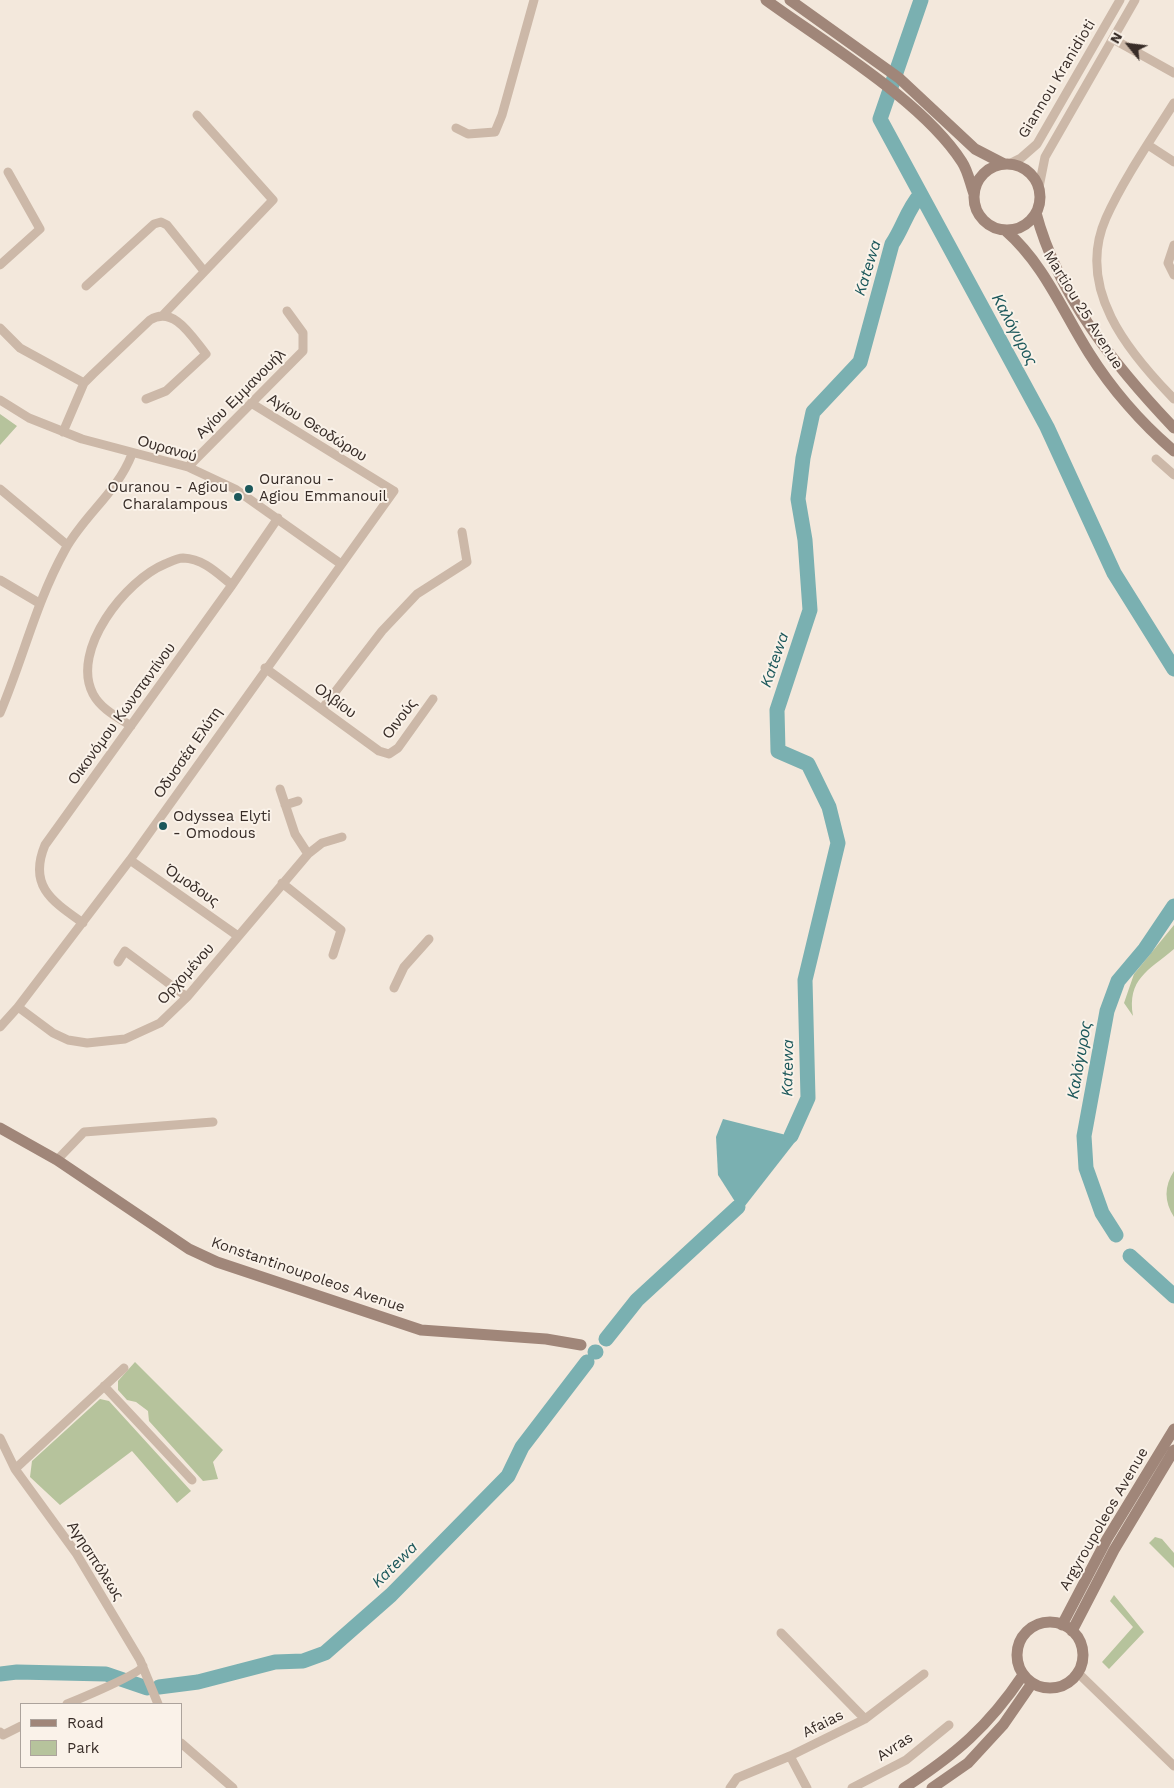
<!DOCTYPE html>
<meta charset="utf-8">
<style>
body{margin:0}
#map{position:relative;width:1174px;height:1788px;overflow:hidden;background:#f3e8dc;font-family:"Work Sans",sans-serif}
canvas{display:block}
.legend{position:absolute;left:20px;top:1703px;width:162px;height:65px;box-sizing:border-box;background:#faf2e9;border:1px solid #aca39c;margin:0;padding:6px 9px;list-style:none;font-size:15px;color:#382d28}
.legend li{display:flex;align-items:center;gap:10px;height:25px}
.legend b{width:25px;border:1px solid #aca39c}
.north{position:absolute;left:1104px;top:20px;width:50px;height:50px;-webkit-text-stroke:4px #faf2e9;paint-order:stroke;rotate:299deg;font-size:14px;font-weight:700;line-height:20px;text-align:center;color:#382d28}
.north::after{content:'';display:block;margin:auto;width:18px;height:22px;background:#382d28;clip-path:polygon(50% 0,100% 100%,50% 72%,0 100%)}
</style>
<div id="map">
<canvas width="1174" height="1788"></canvas>
<ul class="legend">
<li><b style="height:6px;background:#a08679"></b>Road</li>
<li><b style="height:14px;background:#b6c39c"></b>Park</li>
</ul>
<div class="north">N</div>
</div>
<script>
const ctx = document.querySelector('canvas').getContext('2d');
ctx.lineJoin = 'round';
function fill(path, color) { ctx.fillStyle = color; ctx.fill(path, 'evenodd'); }
function trace(path, color, width, dash) { ctx.strokeStyle = color; ctx.lineWidth = width; ctx.lineCap = dash ? 'butt' : 'round'; ctx.setLineDash(dash || []); ctx.stroke(path); }
function label(font, color, halo, rows, align = 'center') {
  ctx.font = font + ' "Work Sans",sans-serif'; ctx.lineWidth = 4; ctx.setLineDash([]); ctx.textBaseline = 'middle'; ctx.strokeStyle = halo; ctx.fillStyle = color; for (const [text, x, y, turn = 0] of rows) {
    ctx.save(); ctx.translate(x, y); ctx.rotate((+turn || 0) * Math.PI / 180); ctx.textAlign = isNaN(turn) ? turn : align; if (halo) ctx.strokeText(text, 0, 0); ctx.fillText(text, 0, 0); ctx.restore();
  }
}
const green = new Path2D(`
 M0 414 17 426 0 445Z
 M1174 925V949C1148 971 1127 979 1133 1016L1124 1003 1134 974Z
 M1174 1171V1217C1164 1202 1164 1186 1174 1171Z
 M135 1362 223 1450 213 1462 218 1479 203 1481 149 1421 148 1411 136 1402 127 1400 118 1390V1381Z
 M100 1399 109 1401 191 1491 177 1503 132 1451 60 1505 30 1477 32 1461Z
 M1155 1537 1162 1539 1174 1553V1568L1149 1543Z
 M1114 1595 1144 1632 1109 1669 1102 1662 1133 1627 1110 1601Z`);
const water = new Path2D(`
 M723 1119 798 1138 741 1211 718 1175 716 1137Z`);
const river = new Path2D(`
 M921 0 880 119 1047 427 1114 573 1174 669
 M791 1136 808 1098 805 980 838 843 829 807 808 764 778 751 777 710 810 610 805 540 798 499 803 458 813 412 860 362 892 244C903 228 907 210 920 195
 M1116 1235 1102 1213 1086 1168 1084 1136 1107 1011 1118 981 1145 949 1174 906
 M1130 1256 1174 1296
 M606 1339 637 1300 738 1207
 M595 1352H596
 M0 1674 17 1672 106 1674 147 1688
 M159 1687 198 1682 275 1662 303 1661 325 1653 391 1595 508 1476 522 1447 587 1362`);
const street = new Path2D(`
 M1113 39 1174 73
 M1174 103C1152 138 1123 180 1106 218 1075 288 1128 352 1174 399
 M456 128 468 134 495 132 502 115 534 0
 M1148 145 1174 162
 M1009 164 1021 158 1037 144 1120 0
 M1039 187 1045 157 1135 0
 M1174 245 1168 263 1174 275
 M0 265 40 229 8 172
 M86 286 154 224 161 222 167 225 204 271
 M163 315 273 200 197 115
 M0 328 20 348 84 383
 M0 400 29 418 82 439 188 467 235 489 341 564
 M63 432 84 383 93 374 150 320C174 305 192 337 206 354L166 391 146 399
 M1156 459 1174 475
 M188 467 303 351V333L287 311
 M0 489 67 545
 M0 580 39 603
 M265 668 379 751 389 754 398 748 433 699
 M322 709 382 631 417 594 467 562 462 532
 M0 713C23 659 36 602 65 550 84 515 117 493 132 454
 M131 726C117 717 101 709 93 694 70 650 126 580 165 564 170 562 177 558 183 558 204 559 217 573 232 585
 M280 789 295 834 308 854
 M285 805 298 801
 M130 860 238 936
 M282 883 341 930 333 955
 M83 923C52 901 28 886 45 845L232 585 278 518
 M118 962 125 951 187 997
 M394 988 404 967 429 939
 M18 1007 53 1033 68 1040 87 1043 125 1039 160 1023 187 997 308 854 322 843 342 837
 M0 1027 18 1007 130 860 394 491 251 403
 M57 1160 84 1132 213 1122
 M104 1386 192 1480
 M0 1438 15 1469 76 1553 140 1660 158 1704
 M15 1469 124 1368
 M781 1633 865 1719
 M1077 1672 1174 1766
 M67 1704C79 1699 140 1674 143 1666
 M0 1732 3 1735 21 1726
 M181 1743 233 1788
 M790 1756 807 1788
 M730 1788 737 1778 790 1756 865 1719 924 1674
 M852 1788 906 1760 949 1725`);
const secondary = new Path2D(`
 M766 0C825 43 923 101 962 162 968 171 970 183 974 194
 M790 0 899 78 975 149 1004 164
 M974 197a33 33 0 1 1 66 0a33 33 0 1 1-66 0Z
 M1036 213C1058 296 1116 367 1174 428
 M1005 230C1044 264 1062 310 1089 353 1111 388 1142 424 1174 451
 M0 1128 57 1160 189 1249 217 1262 421 1330 546 1339 581 1345
 M1017 1655a33 33 0 1 1 66 0a33 33 0 1 1-66 0Z
 M1062 1625 1107 1539 1174 1429
 M1072 1631 1114 1550 1174 1450
 M904 1788C956 1754 988 1727 1023 1675
 M932 1788 968 1763 1003 1725 1032 1683`);
const markers = [
 [249,489,5,"#1c585b"],
 [238,497,5,"#1c585b"],
 [163,826,5,"#1c585b"]
];
const streetNames = [
 ["Giannou Kranidioti",1057,79,-59],
 ["Martiou 25 Avenue",1083,310,58],
 ["Αγίου Εμμανουήλ",241,394,-45],
 ["Αγίου Θεοδώρου",317,428,32],
 ["Ουρανού",167,449,16],
 ["Ολβίου",335,701,36],
 ["Οικονόμου Κωνσταντίνου",122,714,-54],
 ["Οινούς",400,719,-53],
 ["Οδυσσέα Ελύτη",188,753,-55],
 ["Όμοδους",192,886,35],
 ["Ορχομένου",186,974,-48],
 ["Konstantinoupoleos Avenue",308,1275,19],
 ["Argyroupoleos Avenue",1104,1519,-60],
 ["Αγησιπόλεως",95,1561,57],
 ["Afaias",823,1724,-27],
 ["Avras",895,1747,-33]
];
const poiNames = [
 ["Ouranou -",259,480],
 ["Agiou Emmanouil",259,497],
 ["Ouranou - Agiou",228,488,"right"],
 ["Charalampous",228,505,"right"],
 ["Odyssea Elyti",173,817],
 ["- Omodous",173,834]
];
const waterNames = [
 ["Katewa",868,268,-73],
 ["Καλόγυρος",1014,330,62],
 ["Katewa",775,660,-71],
 ["Καλόγυρος",1080,1060,-80],
 ["Katewa",788,1068,-89],
 ["Katewa",395,1565,-45]
];
fill(green, '#b6c39c');
fill(water, '#7ab0b1');
trace(river, '#7ab0b1', 15);
trace(street, '#ccb8a8', 9);
trace(secondary, '#a08679', 11);
for (const [x, y, r, color] of markers) { const dot = new Path2D(); dot.arc(x, y, r, 0, 2 * Math.PI); ctx.fillStyle = color; ctx.fill(dot); trace(dot, '#faf2e9', 2); }
label('15px', '#382d28', '#faf2e9', streetNames);
label('15px', '#382d28', '#faf2e9', poiNames, 'left');
label('italic 16px', '#1c585b', '#faf2e9', waterNames);
</script>
